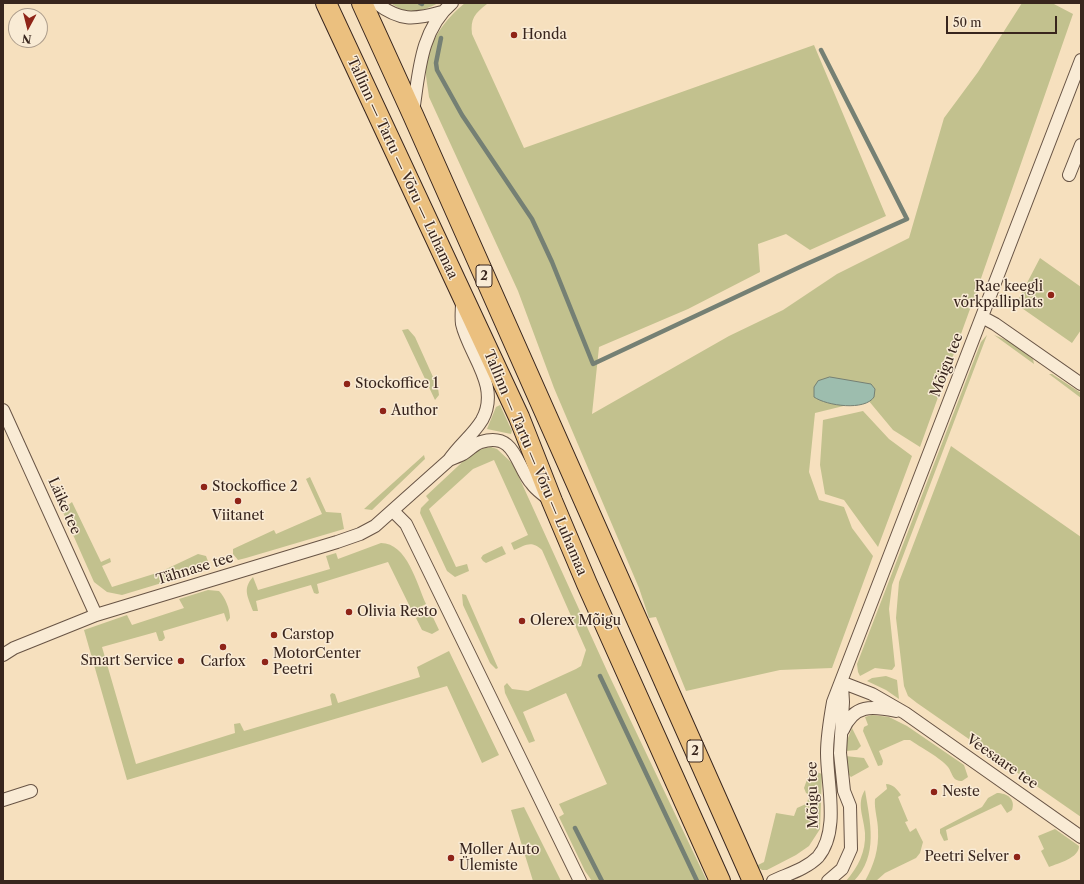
<!DOCTYPE html>
<meta charset="utf-8">
<style>
body{margin:0}
#map{position:relative;width:1084px;height:884px;overflow:hidden;background:#f6e0be;font-family:"Libre Caslon Text",serif}
canvas{display:block}
.frame{position:absolute;inset:0;border:4px solid #38251d;pointer-events:none}
.north{position:absolute;left:8px;top:8px;width:40px;height:40px;box-sizing:border-box;background:#f9ebd5;border:1px solid #ac9c8b;border-radius:50%;rotate:187deg;font-size:11px;font-weight:700;line-height:16px;text-align:center;color:#38251d}
.north::after{content:'';display:block;margin:auto;width:14px;height:18px;background:#8f2418;clip-path:polygon(50% 0,100% 100%,50% 72%,0 100%)}
.scale{position:absolute;left:946px;top:16px;width:111px;height:18px;box-sizing:border-box;border:2px solid #38251d;border-top:0;padding-left:5px;font-size:12px;line-height:14px;white-space:nowrap;color:#38251d;-webkit-text-stroke:3px #f9ebd5;paint-order:stroke}
</style>
<div id="map">
<canvas width="1084" height="884"></canvas>
<div class="frame"></div>
<div class="north">N</div>
<div class="scale">50 m</div>
</div>
<script>
const ctx = document.querySelector('canvas').getContext('2d');
ctx.lineJoin = 'round';
function fill(path, color) { ctx.fillStyle = color; ctx.fill(path, 'evenodd'); }
function trace(path, color, width, dash) { ctx.strokeStyle = color; ctx.lineWidth = width; ctx.lineCap = dash ? 'butt' : 'round'; ctx.setLineDash(dash || []); ctx.stroke(path); }
function label(font, color, halo, rows, align = 'center') {
  ctx.font = font + ' "Libre Caslon Text",serif'; ctx.lineWidth = 3; ctx.setLineDash([]); ctx.textBaseline = 'middle'; ctx.strokeStyle = halo; ctx.fillStyle = color; for (const [text, x, y, turn = 0] of rows) {
    ctx.save(); ctx.translate(x, y); ctx.rotate((+turn || 0) * Math.PI / 180); ctx.textAlign = isNaN(turn) ? turn : align; if (halo) ctx.strokeText(text, 0, 0); ctx.fillText(text, 0, 0); ctx.restore();
  }
}
const green = new Path2D(`
 M391 3H438C423 12 405 15 391 3Z
 M465 3 487 4C475 13 470 19 472 34L524 148 814 45 886 216 810 250 786 234 758 244 760 272 688 309 599 347 592 414 729 336 783 310 837 274 909 238 944 118 978 72 1022 3H1052L1073 14 978 287 920 447 893 430 868 400 815 413 809 472 819 500 844 507 852 528 873 556 832 668 780 670 686 691 656 617 649 618 639 588 554 388 518 291 429 97C428 87 425 76 426 66 429 41 446 18 465 3Z
 M1040 258 1081 287V330L1072 343 1016 304Z
 M408 329 415 337 438 388 439 395 435 400 402 330Z
 M987 335 892 585 889 609 895 666 892 670 875 668 860 676 858 672 857 664 981 342Z
 M994 335 1011 342 1033 359 1034 364Z
 M1049 374H1052L1081 393V398Z
 M500 405 512 431 511 434 487 429 496 407Z
 M863 411 889 439 912 456 878 547 844 500 825 494 820 465 823 420Z
 M951 446 1081 537V817L917 703 908 696 904 686 896 618 899 582Z
 M491 447 497 449 513 464 608 673 707 881H592L585 871 559 817 564 814 559 804 607 784 566 693 523 712 535 741 529 743 505 693 504 686 507 683 512 689 528 691 576 669 581 666 586 650 542 550C531 540 526 545 514 550L511 543 528 535 494 460 473 469 429 509 456 567 467 564 469 571 455 577 447 571 420 513 421 508 429 500 426 496 472 453 481 449Z
 M424 455 425 459 372 510 364 509Z
 M310 477 326 512 341 513 344 529 246 558 238 560 233 554V549L274 530 276 534 322 514 306 479Z
 M72 502 101 562 110 558 111 562 102 566 112 587 160 572 198 554 206 556 209 564 208 569 122 595 107 592 94 582 62 510Z
 M381 543C407 543 417 584 426 604L412 611 388 562 317 584 319 593 317 594 314 593 311 585 256 601 258 611H253C248 597 242 589 253 577L258 590 330 569 326 556 336 553 338 559Z
 M502 546 506 554 486 563 483 561 481 558 483 555Z
 M208 590 219 591C225 597 230 609 230 618L227 622 224 613 163 631 165 638 162 641H159L156 632 102 647 136 764 235 733 234 724 240 723 244 731 332 705 330 695 332 693 335 694 338 703 420 677 417 667 449 651 499 755 482 763 447 686 127 780 84 630 127 615 132 625 184 608 179 599Z
 M462 594 466 595 498 668 496 669 490 663 463 605Z
 M430 611 439 630 432 634 422 630 416 618Z
 M886 676 897 680 899 699 886 690 867 681 872 678Z
 M872 715 889 717 907 726 964 765 968 777 962 781C952 781 953 774 948 767 941 758 920 747 910 740H904L879 751 883 761 882 765 878 766 863 731 864 727 868 725 865 717Z
 M852 728 861 746 857 750 846 751V743Z
 M845 756 864 758 869 767 851 777 848 774Z
 M814 771 822 774 820 829 809 846 796 855 767 870H762L756 866 764 862 776 813 794 816 797 808 806 804 810 795 806 793 804 788 809 774Z
 M886 784C893 784 897 789 901 795L898 797 908 821 905 822 910 832 916 828 923 842 920 853 916 858 885 873 876 881H865C874 865 879 849 878 830 878 820 874 809 875 799L887 789Z
 M865 790C870 822 879 855 854 881H846C858 867 866 852 865 833 864 817 856 804 865 790Z
 M997 793C1007 793 1016 799 1012 810L1007 813 1001 804 946 830 948 840 944 841 940 833V829L982 807 988 798Z
 M524 807 561 881H533L511 810Z
 M1055 829 1079 846C1079 858 1059 863 1049 867L1041 851 1044 849 1038 836Z`);
const water = new Path2D(`
 M830 377 871 384 875 389 874 397C865 411 827 406 814 397V387L818 381Z`);
const stream = new Path2D(`
 M420 3 422 4
 M441 38 436 63 437 70 462 115 532 219 552 262 593 364 802 266 907 219 821 50
 M600 676 697 881
 M575 828 602 881`);
const minor = new Path2D(`
 M376 3C400 21 413 20 442 12
 M413 112C419 74 420 30 452 3
 M1069 175 1081 145
 M982 317 995 324 1081 384
 M3 410 96 615
 M449 460C454 458 459 456 463 454 470 450 474 444 481 442 516 431 516 467 532 484 536 490 543 494 548 499
 M393 511 406 524 580 881
 M3 655 14 648 96 615 337 542 360 534 375 526 449 460C459 445 473 435 482 420 501 386 469 355 462 324 461 317 462 309 462 303
 M841 682 872 694 905 713 1081 837
 M843 730C854 704 872 706 896 711
 M3 800 31 791
 M773 881C788 874 806 869 818 857 840 831 827 784 827 753 827 736 830 719 833 702L1081 60
 M828 881 842 869 851 849 850 806 844 791 840 753 843 702 842 685`);
const trunk = new Path2D(`
 M326 3 519 417 552 501 587 584 720 881
 M362 3 413 115 753 881`);
const markers = [
 [514,35,4,"#8f2418"],
 [1051,295,4,"#8f2418"],
 [347,384,4,"#8f2418"],
 [383,411,4,"#8f2418"],
 [204,487,4,"#8f2418"],
 [238,501,4,"#8f2418"],
 [349,612,4,"#8f2418"],
 [522,621,4,"#8f2418"],
 [274,635,4,"#8f2418"],
 [223,647,4,"#8f2418"],
 [181,661,4,"#8f2418"],
 [265,662,4,"#8f2418"],
 [934,792,4,"#8f2418"],
 [1017,857,4,"#8f2418"],
 [451,858,4,"#8f2418"]
];
const shields = [
 [484,276,16],
 [695,751,16]
];
const shieldNames = [
 ["2",484,276],
 ["2",695,751]
];
const poiNames = [
 ["Honda",522,35],
 ["Rae keegli",1043,287,"right"],
 ["võrkpalliplats",1043,303,"right"],
 ["Stockoffice 1",355,384],
 ["Author",391,411],
 ["Stockoffice 2",212,487],
 ["Viitanet",238,516,"center"],
 ["Olivia Resto",357,612],
 ["Olerex Mõigu",530,621],
 ["Carstop",282,635],
 ["MotorCenter",273,654],
 ["Peetri",273,670],
 ["Smart Service",173,661,"right"],
 ["Carfox",223,662,"center"],
 ["Neste",942,792],
 ["Moller Auto",459,850],
 ["Ülemiste",459,866],
 ["Peetri Selver",1009,857,"right"]
];
const streetNames = [
 ["Tallinn — Tartu — Võru — Luhamaa",402,168,65],
 ["Mõigu tee",947,365,-69],
 ["Tallinn — Tartu — Võru — Luhamaa",535,463,67],
 ["Läike tee",64,506,66],
 ["Tähnase tee",195,569,-17],
 ["Veesaare tee",1002,762,35],
 ["Mõigu tee",813,795,-91]
];
fill(green, '#c2c18e');
fill(water, '#9dbdae');
trace(water, '#758074', 1);
trace(stream, '#758074', 4.5);
trace(minor, '#685445', 14);
trace(trunk, '#38251d', 22);
trace(minor, '#f9ebd5', 12);
trace(trunk, '#ebc07f', 20);
for (const [x, y, r, color] of markers) { const dot = new Path2D(); dot.arc(x, y, r, 0, 2 * Math.PI); ctx.fillStyle = color; ctx.fill(dot); trace(dot, '#f9ebd5', 1.5); }
for (const [x, y, w] of shields) { const box = new Path2D(); box.roundRect(x - w / 2, y - 11, w, 22, 3); ctx.fillStyle = '#f9ebd5'; ctx.fill(box); trace(box, '#38251d', 1); }
label('bold 13px', '#38251d', null, shieldNames);
label('14px', '#38251d', '#f9ebd5', poiNames, 'left');
label('14px', '#38251d', '#f9ebd5', streetNames);
</script>
